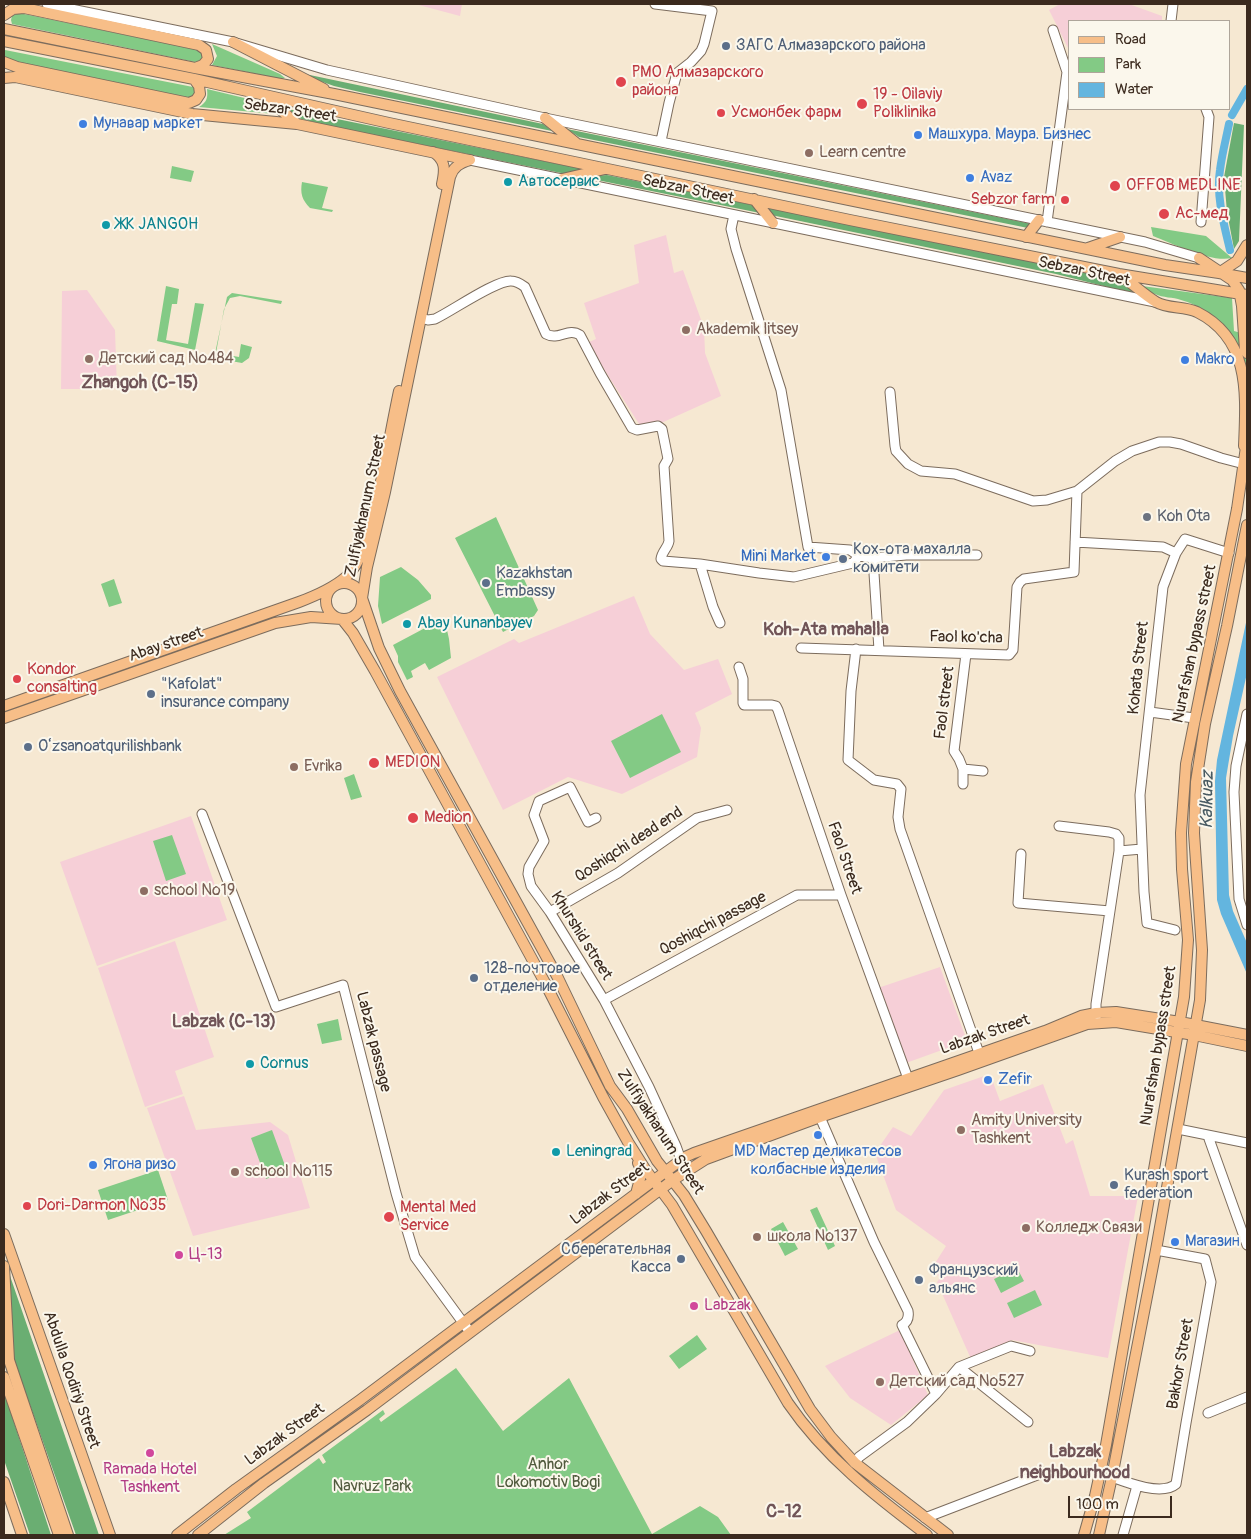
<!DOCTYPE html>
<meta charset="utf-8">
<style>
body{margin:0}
#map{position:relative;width:1251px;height:1539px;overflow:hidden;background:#f6e8d2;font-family:Pangolin,sans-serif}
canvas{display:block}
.frame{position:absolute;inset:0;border:5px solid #3b2a1e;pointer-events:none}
.legend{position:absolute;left:1068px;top:20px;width:162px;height:90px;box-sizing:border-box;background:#fbf7ec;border:1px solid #aea59a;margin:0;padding:6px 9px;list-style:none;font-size:15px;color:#3b2a1e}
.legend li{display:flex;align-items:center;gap:10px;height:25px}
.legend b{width:25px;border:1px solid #aea59a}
.scale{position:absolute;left:1068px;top:1496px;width:104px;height:22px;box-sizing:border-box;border:2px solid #3b2a1e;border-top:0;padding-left:6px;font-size:15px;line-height:18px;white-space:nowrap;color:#3b2a1e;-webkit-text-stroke:4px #fbf7ec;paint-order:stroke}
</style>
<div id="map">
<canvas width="1251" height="1539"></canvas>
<div class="frame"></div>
<ul class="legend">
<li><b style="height:6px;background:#f7be88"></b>Road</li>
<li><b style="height:14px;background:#83ca85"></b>Park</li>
<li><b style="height:14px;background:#63b5df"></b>Water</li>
</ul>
<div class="scale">100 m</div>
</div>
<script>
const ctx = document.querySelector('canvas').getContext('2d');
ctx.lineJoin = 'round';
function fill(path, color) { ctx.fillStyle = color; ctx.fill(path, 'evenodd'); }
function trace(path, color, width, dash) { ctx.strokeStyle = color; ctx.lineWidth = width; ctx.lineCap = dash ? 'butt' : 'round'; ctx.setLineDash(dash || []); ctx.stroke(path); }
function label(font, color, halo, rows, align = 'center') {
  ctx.font = font + ' Pangolin,sans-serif'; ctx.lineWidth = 4; ctx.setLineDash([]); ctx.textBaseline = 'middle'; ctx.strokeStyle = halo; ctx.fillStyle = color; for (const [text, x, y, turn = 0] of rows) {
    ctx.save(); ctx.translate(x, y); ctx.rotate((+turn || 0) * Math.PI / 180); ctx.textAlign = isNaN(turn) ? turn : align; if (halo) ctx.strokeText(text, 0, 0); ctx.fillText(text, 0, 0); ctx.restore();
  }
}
const built = new Path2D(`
 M415 4H462L460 16Z
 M1060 4H1129L1162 16V21H1070V52L1049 10Z
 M666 235 674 273 683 270 704 328 705 353 721 396 659 424 641 427 600 363H599L589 342 596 339 584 303 639 283 634 245Z
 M87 290 115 330 117 389H61L62 291Z
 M634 596 650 634 684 670 718 659 732 694 695 713 701 728 697 757 622 794 568 777 503 810 437 677 514 639 519 643Z
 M191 816 227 920 97 966 60 862Z
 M175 941 214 1057 175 1071 183 1094 145 1107 98 968Z
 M940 967 967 1041 906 1063 878 988Z
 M990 1074 1000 1101 1043 1084 1066 1144 1073 1140 1090 1196H1138L1108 1358 1012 1340 971 1359 937 1282 940 1278 932 1268 946 1246 896 1210 875 1153 893 1127 911 1136 944 1090Z
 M184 1096 196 1130 270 1122 288 1135 310 1208 193 1236 147 1108Z
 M900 1330 928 1395 891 1425 850 1398 825 1366Z`);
const green = new Path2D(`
 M19 13 199 50 205 56 202 60 195 62 12 24 11 20 12 16Z
 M212 44 280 74 285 78 282 79 212 65 217 56Z
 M5 50 193 87 197 94 190 99 7 61 4 57Z
 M207 89 265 103 275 114 199 107C207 102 208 98 207 89Z
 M172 166 194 171 191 182 170 178Z
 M302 182 328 187 322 208 333 210 332 212 310 208C302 200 300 193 302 182Z
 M1151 227 1206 236 1232 258C1211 263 1174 244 1153 236Z
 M166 286 179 289 177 304H172L166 340 188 344 195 303 204 304 195 350 157 341Z
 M1142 286 1232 298 1234 331 1241 333 1243 352 1247 362V369C1237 335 1216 310 1181 300 1173 297 1163 298 1155 294 1150 293 1146 289 1142 286Z
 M232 293 282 301 281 304 240 296 230 298 224 309 216 353 239 357 241 344 252 347 249 358 242 363 214 358 227 297Z
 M496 517 538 610 534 616 503 632 455 538Z
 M401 567 418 580 431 595V599L382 624 378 606 380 577Z
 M114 579 122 603 109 607 101 584Z
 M440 620 445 621 449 639 451 658 429 670 425 663 411 671 413 677 407 680 398 662V656L393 645Z
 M662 714 681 752 630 778 611 741Z
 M354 774 362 797 351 800 344 778Z
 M172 835 186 874 166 881 153 841Z
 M338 1019 342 1040 322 1044 317 1024Z
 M272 1130 287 1171 266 1179 251 1138Z
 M158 1170 168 1200 108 1220 98 1190Z
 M817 1207 835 1246 828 1250 810 1210Z
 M783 1222 798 1249 785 1256 771 1229Z
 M1017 1268 1024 1281 1001 1293 994 1279Z
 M1035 1290 1042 1305 1014 1318 1007 1303Z
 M697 1335 707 1349 679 1369 669 1356Z
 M456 1368 503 1431 569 1378 652 1534 700 1506 718 1517 731 1535H224L251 1518 247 1512 319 1458 323 1464 326 1462 322 1455 383 1410 385 1414 379 1419 381 1422Z`);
const forest = new Path2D(`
 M305 74 543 124 552 131 360 92 334 86 306 76Z
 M283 108 583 169 566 174 329 126 294 117Z
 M1234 123 1244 125 1239 241 1234 249 1227 212 1224 177Z
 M567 129 1032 224 1028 228 579 137Z
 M607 175 753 205 760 213 592 179 593 176Z
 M764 207 1106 277 1140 293 1139 295 1056 274 771 215Z
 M8 1270 99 1535H76L14 1360Z
 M4 1392 51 1535H30L4 1460Z`);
const water = new Path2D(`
 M1247 618V673L1233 736 1226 778 1229 895 1233 911 1247 943V974L1221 914 1217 900 1215 781 1217 760Z`);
const canal = new Path2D(`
 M1232 115 1247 89
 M1229 124C1226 139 1222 154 1220 170 1216 196 1224 225 1230 250`);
const minor = new Path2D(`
 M47 4 233 42 327 70 545 118 1145 242 1199 258
 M655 4 712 11 704 44 701 51 691 62 677 73 669 103 661 141
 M1171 21 1173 4
 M470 160 1155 302
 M734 215 731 229 736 249 781 390 808 547 850 550 859 556 873 558 906 555H977
 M1047 222 1067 72 1053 30
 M1201 222 1209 117 1206 109
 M421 318 428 320 435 319C452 311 496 280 511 281 517 281 521 284 525 287L546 334C559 341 568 327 580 335L600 373 632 428 637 430 658 426 662 429 668 459 664 466 669 541C668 548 662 551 661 559L663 561 700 564 759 573 794 577 853 563 859 556
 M890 392 895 446 896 451 908 464 921 471 955 474 1033 501 1047 500 1077 491 1115 461 1132 451 1159 442H1170L1181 444 1221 458 1244 464
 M1075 542 1163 547 1176 553
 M873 558 879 650
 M700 564 713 607 720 623
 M801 648 1009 655 1013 650 1017 587 1020 582 1024 579 1074 572 1077 491
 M856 649 851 691 848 760 874 780 897 784 901 789 898 817 900 829 979 1053
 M739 667 743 679V703L744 705H772L776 706 778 710 841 895 910 1084
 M1150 712 1194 718
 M1247 714 1236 766 1234 792 1239 899 1247 925
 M963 769 983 771
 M963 784V769L959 759 954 751 966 654
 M202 814 276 1007 343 985 396 1193 415 1257 467 1328
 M596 818 588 822 570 787 539 801 534 815 544 841 529 867 528 874 531 886 550 912 604 1000 649 1087 676 1146 681 1160
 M1059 826 1109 832 1116 834 1119 838V851L1142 849
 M1021 854 1018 903 1110 911
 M550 912 618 873 697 818 727 810
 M1175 930 1147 923 1144 892 1140 795 1163 587 1176 553 1185 539 1229 553
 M604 1000 797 895H841
 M1096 1019V1004L1119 851
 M820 1117 874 1242 908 1311C909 1317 908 1322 902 1325L936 1394
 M1178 1129 1247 1143
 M1208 1136 1247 1245
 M959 1367 1028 1422
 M1208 1413 1247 1397
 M855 1463 859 1457 907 1422 936 1394 959 1367 1011 1346 1030 1351
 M1112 1477C1128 1483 1162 1496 1176 1484L1186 1423 1211 1282 1205 1259 1156 1250
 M925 1518 1045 1472
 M1123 1535 1137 1486`);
const major = new Path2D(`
 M4 15 13 9 24 8 199 45 206 50 208 59 203 65 195 68
 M4 29 195 68 334 94 1165 265 1219 273 1247 278
 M4 41 194 79 389 123 850 220 1119 274 1247 295
 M233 42 324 89
 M4 62 17 67 189 103 196 100 200 94 199 86 194 79
 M4 78 15 77 192 114 297 124 469 160
 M265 96 297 124
 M545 118 576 143
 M433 152C446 160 445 170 442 184
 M470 160C460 163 453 167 450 177L385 492 367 567 362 598 379 648 400 691 557 976 610 1086 627 1109 657 1161 684 1195 706 1231 810 1409 831 1437 855 1463 948 1535
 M562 179 605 169
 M754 199 773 223
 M1026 237 1039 220
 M1088 248 1120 237
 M1199 258 1232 280 1239 290 1242 306 1245 350 1247 353
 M1219 273 1237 261 1247 245
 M1120 275C1132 283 1144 295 1156 302 1168 309 1184 306 1197 312 1251 339 1246 395 1244 446
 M326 601a18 18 0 1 1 36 0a18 18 0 1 1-36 0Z
 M4 706 299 602C315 596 332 589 346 577 354 570 360 558 364 548 380 497 388 443 399 391
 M4 718 275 623 311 617 342 619 353 633 375 671 544 981 603 1097 628 1142 645 1169 672 1205 788 1403C825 1457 875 1496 927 1535
 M636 1194 642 1171 638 1163
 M4 1234 110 1535
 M4 1266 9 1360 68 1535
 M4 1377 59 1535
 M4 1482 22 1535
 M177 1535 236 1489 360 1400 685 1157 694 1153 1045 1031 1081 1016 1096 1013 1116 1012 1180 1022 1247 1035
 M198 1535 264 1483 367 1410 673 1180 706 1159 820 1117 958 1070 1087 1024 1116 1022 1194 1035 1247 1046
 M1084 1535 1095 1496 1106 1445 1184 997 1188 940 1182 869 1181 833 1186 764 1237 509 1247 440
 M1099 1535 1112 1477 1156 1250 1200 1000 1202 950 1194 833 1196 782 1205 724 1227 626 1247 525`);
const markers = [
 [726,46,5,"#5c6f8a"],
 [621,82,6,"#e0444e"],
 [862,104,6,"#e0444e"],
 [721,113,5,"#e0444e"],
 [83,124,5,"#3f7fe0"],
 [918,135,5,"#3f7fe0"],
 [809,153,5,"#8d6e63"],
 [970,178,5,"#3f7fe0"],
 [508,182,5,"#0f9aa8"],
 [1115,186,6,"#e0444e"],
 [1065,200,5,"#e0444e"],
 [1164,214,6,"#e0444e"],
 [106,225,5,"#0f9aa8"],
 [686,330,5,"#8d6e63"],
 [89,359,5,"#8d6e63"],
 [1185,360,5,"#3f7fe0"],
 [1147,517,5,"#6b7280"],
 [826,557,5,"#3f7fe0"],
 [843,559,5,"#5c6f8a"],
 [486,583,5,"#5c6f8a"],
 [407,624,5,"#0f9aa8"],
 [17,679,5,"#e0444e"],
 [151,694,5,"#5c6f8a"],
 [28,747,5,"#5c6f8a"],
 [374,763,6,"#e0444e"],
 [294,767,5,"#8d6e63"],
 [413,818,6,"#e0444e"],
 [144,891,5,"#8d6e63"],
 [474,978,5,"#5c6f8a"],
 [250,1064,5,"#0f9aa8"],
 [988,1080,5,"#3f7fe0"],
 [961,1130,5,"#8d6e63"],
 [818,1135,5,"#3f7fe0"],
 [556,1152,5,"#0f9aa8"],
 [93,1165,5,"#3f7fe0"],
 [235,1172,5,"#8d6e63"],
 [1114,1185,5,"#5c6f8a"],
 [27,1206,5,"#e0444e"],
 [389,1217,6,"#e0444e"],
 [1026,1228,5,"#8d6e63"],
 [757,1237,5,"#8d6e63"],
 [1175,1242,5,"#3f7fe0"],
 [179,1255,5,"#d1479c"],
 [681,1259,5,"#5c6f8a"],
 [919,1280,5,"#5c6f8a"],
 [694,1306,5,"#d1479c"],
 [880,1382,5,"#8d6e63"],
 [150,1453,5,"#d1479c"]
];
const serviceNames = [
 ["ЗАГС Алмазарского района",736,46],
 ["Кох-ота махалла",853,550],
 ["комитети",853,568],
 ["Kazakhstan",496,574],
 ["Embassy",496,592],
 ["\"Kafolat\"",161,685],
 ["insurance company",161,703],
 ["Oʻzsanoatqurilishbank",38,747],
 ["128-почтовое",484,969],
 ["отделение",484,987],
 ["Kurash sport",1124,1176],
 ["federation",1124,1194],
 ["Сберегательная",671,1250,"right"],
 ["Касса",671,1268,"right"],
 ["Французский",929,1271],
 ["альянс",929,1289]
];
const healthNames = [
 ["РМО Алмазарского",632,73],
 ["района",632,91],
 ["19 - Oilaviy",873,95],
 ["Poliklinika",873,113],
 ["Усмонбек фарм",731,113],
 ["OFFOB MEDLINE",1126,186],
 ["Sebzor farm",1055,200,"right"],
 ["Ас-мед",1175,214],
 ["Kondor",27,670],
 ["consalting",27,688],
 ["MEDION",385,763],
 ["Medion",424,818],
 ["Dori-Darmon №35",37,1206],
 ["Mental Med",400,1208],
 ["Service",400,1226]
];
const streetNames = [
 ["Sebzar Street",290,111,8],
 ["Sebzar Street",688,190,12],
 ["Sebzar Street",1084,272,12],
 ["Zulfiyakhanum Street",366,506,-78],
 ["Faol ko'cha",966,638,1],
 ["Nurafshan bypass street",1195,644,-78],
 ["Abay street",166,645,-19],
 ["Kohata Street",1139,668,-84],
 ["Faol street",945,703,-83],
 ["Qoshiqchi dead end",629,845,-33],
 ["Faol Street",844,858,71],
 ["Qoshiqchi passage",713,924,-28],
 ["Khurshid street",581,936,58],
 ["Labzak Street",985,1035,-19],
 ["Labzak passage",373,1042,76],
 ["Nurafshan bypass street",1159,1046,-81],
 ["Zulfiyakhanum Street",660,1132,57],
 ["Labzak Street",610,1194,-37],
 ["Bakhor Street",1181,1364,-80],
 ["Abdulla Qodiriy Street",71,1380,71],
 ["Labzak Street",285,1435,-36]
];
const shopNames = [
 ["Мунавар маркет",93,124],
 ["Машхура. Маура. Бизнес",928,135],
 ["Avaz",980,178],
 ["Makro",1195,360],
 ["Mini Market",816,557,"right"],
 ["Zefir",998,1080],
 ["MD Мастер деликатесов",818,1152,"center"],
 ["колбасные изделия",818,1170,"center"],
 ["Ягона ризо",103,1165],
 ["Магазин",1185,1242]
];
const educationNames = [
 ["Learn centre",819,153],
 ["Akademik litsey",696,330],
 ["Детский сад №484",99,359],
 ["Evrika",304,767],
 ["school №19",154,891],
 ["Amity University",971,1121],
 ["Tashkent",971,1139],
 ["school №115",245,1172],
 ["Колледж Связи",1036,1228],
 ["школа №137",767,1237],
 ["Детский сад №527",890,1382]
];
const cultureNames = [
 ["Автосервис",518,182],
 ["ЖК JANGOH",116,225],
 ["Abay Kunanbayev",417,624],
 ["Cornus",260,1064],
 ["Leningrad",566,1152]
];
const worshipNames = [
 ["Koh Ota",1157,517]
];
const hotelNames = [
 ["Ц-13",189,1255],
 ["Labzak",704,1306],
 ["Ramada Hotel",150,1470,"center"],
 ["Tashkent",150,1488,"center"]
];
const parkNames = [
 ["Anhor",548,1465],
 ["Lokomotiv Bogi",548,1483],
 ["Navruz Park",372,1487]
];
const neighbourhoodNames = [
 ["Zhangoh (C-15)",140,383],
 ["Koh-Ata mahalla",826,630],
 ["Labzak (C-13)",224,1022],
 ["Labzak",1075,1452],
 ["neighbourhood",1075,1473],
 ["C-12",784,1512]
];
const waterNames = [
 ["Kalkuaz",1208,800,-89]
];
fill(built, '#f6cfd7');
fill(green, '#83ca85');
fill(forest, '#6aae72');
fill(water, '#63b5df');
trace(canal, '#63b5df', 8);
trace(minor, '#7c6c5d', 11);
trace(major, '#7c6c5d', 12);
trace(minor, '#fff', 9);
trace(major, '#f7be88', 10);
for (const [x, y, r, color] of markers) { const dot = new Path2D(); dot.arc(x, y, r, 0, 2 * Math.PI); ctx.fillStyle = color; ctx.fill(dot); trace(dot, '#fbf7ec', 2); }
label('16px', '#4e5e75', '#fbf7ec', serviceNames, 'left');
label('16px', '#be3a42', '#fbf7ec', healthNames, 'left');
label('16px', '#3b2a1e', '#fbf7ec', streetNames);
label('16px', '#366cbe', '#fbf7ec', shopNames, 'left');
label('16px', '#785e54', '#fbf7ec', educationNames, 'left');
label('16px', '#0d838f', '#fbf7ec', cultureNames, 'left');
label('16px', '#5b616d', '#fbf7ec', worshipNames, 'left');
label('16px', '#b23c85', '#fbf7ec', hotelNames, 'left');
label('16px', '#515a3d', '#fbf7ec', parkNames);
label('bold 18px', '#705457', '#fbf7ec', neighbourhoodNames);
label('italic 18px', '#495b62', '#fbf7ec', waterNames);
</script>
